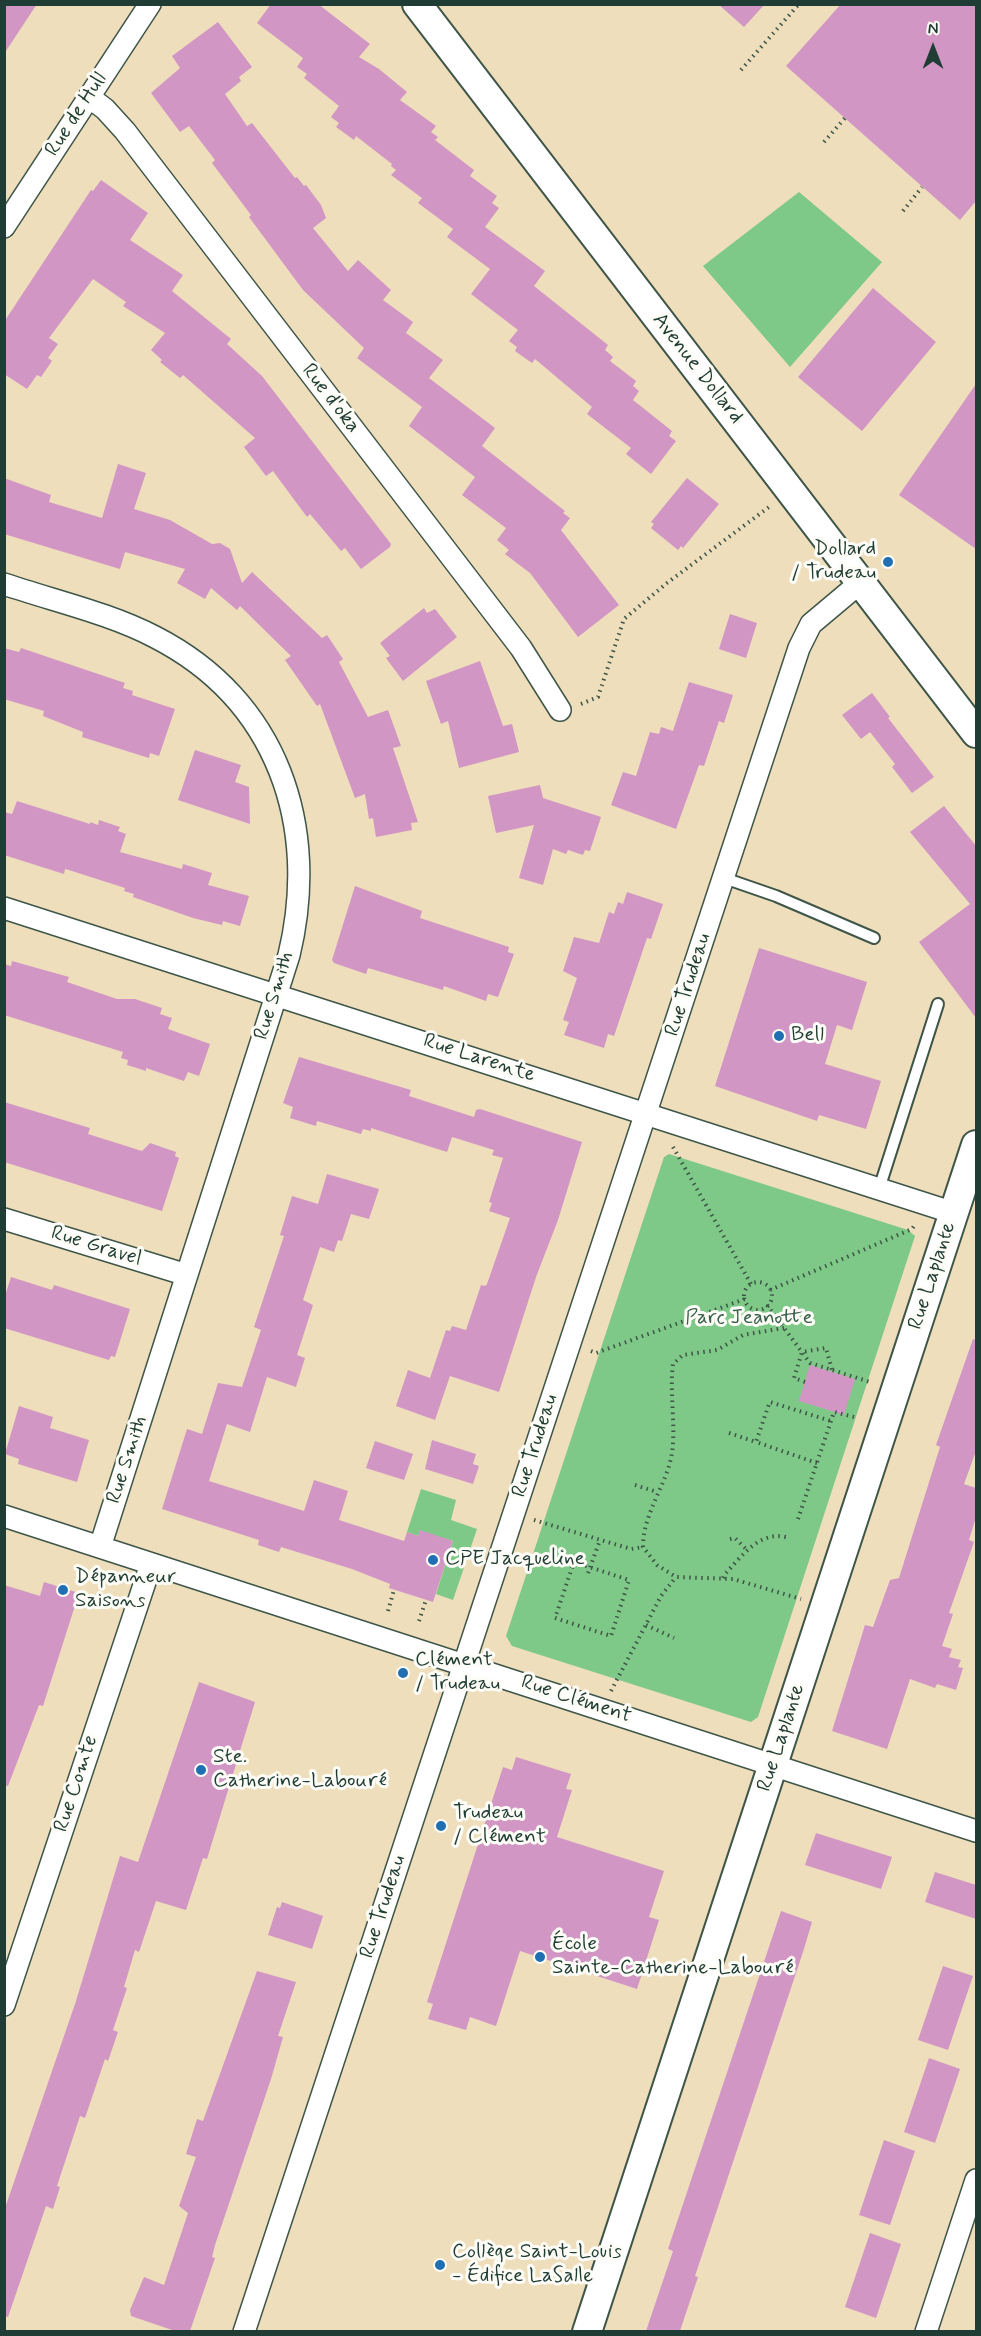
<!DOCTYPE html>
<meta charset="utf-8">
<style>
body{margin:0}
#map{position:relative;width:981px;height:2336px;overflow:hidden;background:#eedebc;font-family:Mynerve,sans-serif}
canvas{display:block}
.frame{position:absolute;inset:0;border:6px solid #1f3d34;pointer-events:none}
.north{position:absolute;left:903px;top:18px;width:60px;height:60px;-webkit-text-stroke:4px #fdfcf7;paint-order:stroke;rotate:0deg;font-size:16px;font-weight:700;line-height:24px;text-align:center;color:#1f3d34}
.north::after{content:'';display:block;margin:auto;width:21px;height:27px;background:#1f3d34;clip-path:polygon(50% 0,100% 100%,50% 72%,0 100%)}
</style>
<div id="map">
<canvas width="981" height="2336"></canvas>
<div class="frame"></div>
<div class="north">N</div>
</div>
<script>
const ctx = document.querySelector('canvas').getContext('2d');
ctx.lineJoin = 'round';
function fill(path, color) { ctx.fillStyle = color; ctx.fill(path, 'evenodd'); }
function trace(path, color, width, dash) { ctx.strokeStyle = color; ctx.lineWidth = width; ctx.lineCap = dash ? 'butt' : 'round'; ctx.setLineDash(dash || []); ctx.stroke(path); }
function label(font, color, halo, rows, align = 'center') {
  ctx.font = font + ' Mynerve,sans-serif'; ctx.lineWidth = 6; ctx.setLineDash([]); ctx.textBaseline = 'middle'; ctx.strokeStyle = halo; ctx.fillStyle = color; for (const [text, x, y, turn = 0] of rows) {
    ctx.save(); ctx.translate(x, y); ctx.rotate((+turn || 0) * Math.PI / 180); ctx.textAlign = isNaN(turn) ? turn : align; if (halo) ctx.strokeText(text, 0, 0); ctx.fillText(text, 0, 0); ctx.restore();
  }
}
const green = new Path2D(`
 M799 192 882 262 790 367 703 266Z
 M669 1154 908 1230 915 1236 758 1717 751 1722 512 1646 506 1636 664 1157Z
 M421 1489 456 1500 451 1520 477 1529 453 1600 436 1594 453 1541 420 1531 418 1536 407 1532Z`);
const building = new Path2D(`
 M4 4H37L4 54Z
 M271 4H318L370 44 359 57 379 69 407 92 400 100 436 126 431 132 438 137 435 140 474 170 470 176 497 196 492 203 499 208 485 227 545 271 534 286 608 345 605 350 613 357 610 361 636 381 633 386 639 391 633 400 672 431 669 436 676 441 651 474 626 454 631 448 587 414 592 407 535 359 532 363 515 351 517 347 509 341 518 330 471 294 490 269 447 237 453 229 418 203 422 198 391 175 396 170 391 166 392 164 356 136 354 140 336 127 339 123 331 117 339 106 304 78 307 74 297 67 303 58 257 23Z
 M718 4H765L744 27Z
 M841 4H976V201L960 220 786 66Z
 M218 22 252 67 239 77 241 81 225 94 247 126 252 123 295 178 297 177 304 186 306 185 321 205 326 218 313 228 348 271 358 260 391 290 383 300 413 322 406 333 443 360 429 378 495 428 482 446 565 511 563 513 570 518 561 530 619 605 578 637 530 573 505 554 509 550 497 540 506 528 462 495 475 477 409 426 422 407 357 358 364 348 303 290 249 217 251 215 212 163 215 160 189 126 180 132 151 93 180 68 172 56Z
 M101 180 148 213 130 240 183 275 172 291 231 339 227 344 262 376 391 544 390 547 361 569 345 548 341 551 310 514 307 517 273 471 266 476 244 447 255 438 183 375 180 378 160 362 162 360 151 350 165 333 123 306 126 302 93 279 49 338 58 344 48 358 52 361 41 377 37 375 27 389 4 374V322L91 190 93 191Z
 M873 288 936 342 862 431 798 377Z
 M976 384V549L899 495Z
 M118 464 146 473 134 509 170 520 212 544 220 543 230 549 242 583 252 572 322 638 327 635 343 659 339 662 368 717 388 710 401 746 393 748 418 822 411 823 412 830 376 837 373 818 369 819 365 794 355 798 320 704 317 706 285 660 291 656 240 606 237 610 211 588 205 599 177 583 185 569 125 552 120 569 4 534V478L51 495 49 502 102 518Z
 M687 478 719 504 683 548 681 546 678 550 651 528 654 524 651 522Z
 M424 608 427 613 435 609 457 637 403 681 386 658 390 656 380 643Z
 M730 614 757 623 746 658 719 649Z
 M4 648 19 652 21 648 125 683 123 688 133 691 132 695 175 709 159 756 150 753 149 758 82 737 83 732 43 716 44 711 4 699Z
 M480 661 503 726 512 724 519 752 459 768 448 721 441 724 426 681Z
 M689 682 733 695 724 723 719 721 704 766 699 765 676 829 611 805 623 772 636 776 650 732 659 734 661 727 673 731Z
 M872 693 890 717 888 718 934 777 912 793 892 767 895 764 870 732 861 739 842 715Z
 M195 750 241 765 235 782 249 787 250 824 178 800Z
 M540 785 543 798 601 817 590 851 585 850 583 855 568 850 566 854 553 849 543 885 519 878 534 825 496 833 488 796Z
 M17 801 90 824V822L98 825 99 820 120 827 118 831 126 834 120 852 182 869 183 864 212 873 208 885 249 896 240 926 223 921 222 925 193 918 133 897 134 894 124 891 125 888 72 871 65 869 64 874 4 855V812L12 814Z
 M944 806 976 846V1018L919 942 970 904 910 832Z
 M355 886 422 911 420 918 509 947 508 952 514 954 498 997 488 994 486 1001 444 986 443 990 368 968 366 974 334 963 332 960Z
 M627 892 663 904 651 939 647 938 614 1036 608 1034 604 1048 564 1035 569 1022 563 1020 577 978 563 971 574 937 599 943 609 912 614 914 618 902 623 904Z
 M759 948 867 982 852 1030 837 1025 825 1064 881 1081 866 1129 819 1115 817 1121 715 1086Z
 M12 961 69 977 67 982 117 999H135L162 1008 160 1014 172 1018 168 1029 210 1044 199 1076 188 1072 184 1081 146 1068V1071L127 1065 128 1060 121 1058 123 1052 4 1015V964L11 966Z
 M299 1057 411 1090 409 1096 474 1117 476 1110 480 1109 582 1142 558 1220 536 1277 499 1392 450 1376 435 1420 396 1406 408 1370 430 1378 446 1330 450 1331 452 1326 466 1330 481 1285 485 1286 487 1284 510 1218 489 1211 492 1203 489 1202 503 1158 492 1155 494 1150 452 1137 447 1152 371 1128V1131L363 1129 361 1134 317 1121 316 1126 290 1118 293 1107 283 1103Z
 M4 1102 90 1128 88 1134 142 1151 150 1143 176 1152 175 1156 179 1158 162 1211 4 1162Z
 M327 1174 379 1189 369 1219 351 1214 342 1241 338 1240 334 1252 320 1247 303 1300 313 1305 297 1355 305 1358 296 1387 267 1377 250 1432 227 1424 209 1481 304 1511 314 1480 348 1491 339 1520 404 1541 407 1532 418 1536 420 1530 453 1541 433 1602 389 1588 390 1584 352 1569 281 1547 279 1552 258 1545 259 1540 162 1509 187 1429 202 1434 218 1383 242 1387 261 1330 254 1327 284 1236 280 1235 292 1196 318 1204Z
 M11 1277 52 1290 54 1285 130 1309 115 1357 111 1356 109 1360 4 1328V1299Z
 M973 1339 976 1340V1451L964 1484 976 1488V1517L969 1540 974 1542 949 1613 953 1614 942 1646 952 1649 949 1657 961 1660 958 1667 963 1668 956 1690 937 1684 935 1688 910 1679 887 1749 832 1731 865 1625 873 1627 890 1580 899 1578 940 1447 936 1445Z
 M810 1365 855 1379 844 1415 799 1401Z
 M19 1406 53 1417 50 1428 89 1440 77 1482 18 1464 19 1459 5 1454Z
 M432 1440 476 1454 473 1464 479 1466 473 1484 425 1469Z
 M375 1441 413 1454 404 1480 366 1468Z
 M44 1582 79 1593 43 1706 39 1705 8 1786 4 1785V1585L40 1596Z
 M199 1682 255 1702 207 1859 203 1858 186 1910 156 1901 139 1952 135 1950 124 1987 127 1988 113 2030 118 2032 108 2061 105 2059 85 2118 80 2116 57 2186 60 2187 53 2209 46 2206 8 2317 4 2316V2211L76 2001 120 1856 138 1862Z
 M516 1757 571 1774 566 1789 572 1790 557 1837 664 1871 649 1917 659 1920 637 1989 520 1951 496 2026 470 2017 466 2030 428 2019 433 2004 427 2002 503 1767 512 1770Z
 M816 1833 892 1857 881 1889 805 1865Z
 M935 1872 976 1885V1919L925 1902Z
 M282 1902 323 1916 312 1949 268 1935 277 1907 280 1908Z
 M781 1911 812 1922 803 1952 695 2276 698 2277 680 2331H646L673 2251 668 2249Z
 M943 1966 973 1976 948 2050 918 2040Z
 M257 1971 296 1982 278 2036 283 2037 271 2079 215 2245 212 2257 215 2258 190 2331H175L131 2316 130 2310 144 2277 164 2285 188 2213 179 2206 196 2157 186 2154 197 2119 203 2121Z
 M929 2058 960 2069 935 2143 904 2132Z
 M884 2140 915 2151 890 2225 859 2215Z
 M870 2233 901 2244 876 2318 845 2307Z`);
const path = new Path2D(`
 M741 70 799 4
 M824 142 845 118
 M903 211 922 187
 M581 704 598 697 624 619 667 583 769 507
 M673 1147 751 1284
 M744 1296a14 14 0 1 1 28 0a14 14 0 1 1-28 0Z
 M770 1290 912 1229 916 1223
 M767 1305 810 1363 870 1382
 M784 1328 743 1335 717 1350 683 1355 673 1364C669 1394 677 1430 671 1458 665 1487 643 1514 643 1547L657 1565 676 1577 733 1579 801 1599
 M591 1351 596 1353 745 1299
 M805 1382 794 1378 802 1352 826 1348 832 1370
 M729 1433 756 1442
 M817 1463 756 1442 769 1404 770 1402 831 1421
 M635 1485 657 1492
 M798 1519 834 1412 858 1418
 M534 1520 631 1549 643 1547
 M730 1539 735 1538 748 1551
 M574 1562 629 1580 611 1636 555 1618Z
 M588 1573 600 1540
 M723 1578 725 1574C742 1556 759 1531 786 1537
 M388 1611 394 1590
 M419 1621 426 1600
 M646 1625 674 1638
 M611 1691 661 1596 676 1577`);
const lane = new Path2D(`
 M724 878 776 896 874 938
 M879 1189 938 1004`);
const street = new Path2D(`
 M89 97 105 109 125 131 521 648 560 710
 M4 227 150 4
 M4 584C54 601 109 613 155 637 278 700 320 826 289 955L100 1547
 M4 908 954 1213
 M4 1219 187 1275
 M4 1516 976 1831
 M4 2005 151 1564
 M244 2332 799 648 811 624 861 582
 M926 2332 976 2180`);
const secondary = new Path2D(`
 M417 4 976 733
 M587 2332 976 1145`);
const markers = [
 [888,562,6,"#1f6fb2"],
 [779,1036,6,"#1f6fb2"],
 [433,1560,6,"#1f6fb2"],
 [63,1590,6,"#1f6fb2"],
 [403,1673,6,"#1f6fb2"],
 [201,1770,6,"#1f6fb2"],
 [441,1826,6,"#1f6fb2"],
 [540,1957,6,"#1f6fb2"],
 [440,2265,6,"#1f6fb2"]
];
const streetNames = [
 ["Rue de Hull",77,115,-57],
 ["Avenue Dollard",697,369,52],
 ["Rue d'oka",330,399,52],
 ["Rue Trudeau",689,985,-72],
 ["Rue Smith",275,996,-73],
 ["Rue Larente",479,1059,18],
 ["Rue Gravel",96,1247,17],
 ["Rue Laplante",933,1276,-72],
 ["Rue Trudeau",536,1446,-72],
 ["Rue Smith",128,1460,-72],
 ["Rue Clément",576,1700,18],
 ["Rue Laplante",782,1738,-72],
 ["Rue Comte",77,1784,-72],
 ["Rue Trudeau",384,1907,-72]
];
const poiNames = [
 ["Dollard",876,550,"right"],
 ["/ Trudeau",876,574,"right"],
 ["Bell",791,1036],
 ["CPE Jacqueline",445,1560],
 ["Dépanneur",75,1578],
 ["Saisons",75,1602],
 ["Clément",415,1661],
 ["/ Trudeau",415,1685],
 ["Ste.",213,1758],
 ["Catherine-Labouré",213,1782],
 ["Trudeau",453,1814],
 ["/ Clément",453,1838],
 ["École",552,1945],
 ["Sainte-Catherine-Labouré",552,1969],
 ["Collège Saint-Louis",452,2253],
 ["- Édifice LaSalle",452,2277]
];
const parkNames = [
 ["Parc Jeanotte",749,1319]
];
fill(green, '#7ec987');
fill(building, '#d196c3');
trace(lane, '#3e5548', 14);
trace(street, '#3e5548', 24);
trace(secondary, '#3e5548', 32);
trace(path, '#3e5548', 4, [1.5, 4.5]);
trace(lane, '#fff', 10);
trace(street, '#fff', 21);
trace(secondary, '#fff', 28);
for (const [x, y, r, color] of markers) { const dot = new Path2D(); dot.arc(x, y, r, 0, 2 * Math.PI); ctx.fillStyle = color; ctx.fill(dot); trace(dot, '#fdfcf7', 2); }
label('21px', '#1f3d34', '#fdfcf7', streetNames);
label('21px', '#1f3d34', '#fdfcf7', poiNames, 'left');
label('21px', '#376049', '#fdfcf7', parkNames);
</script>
